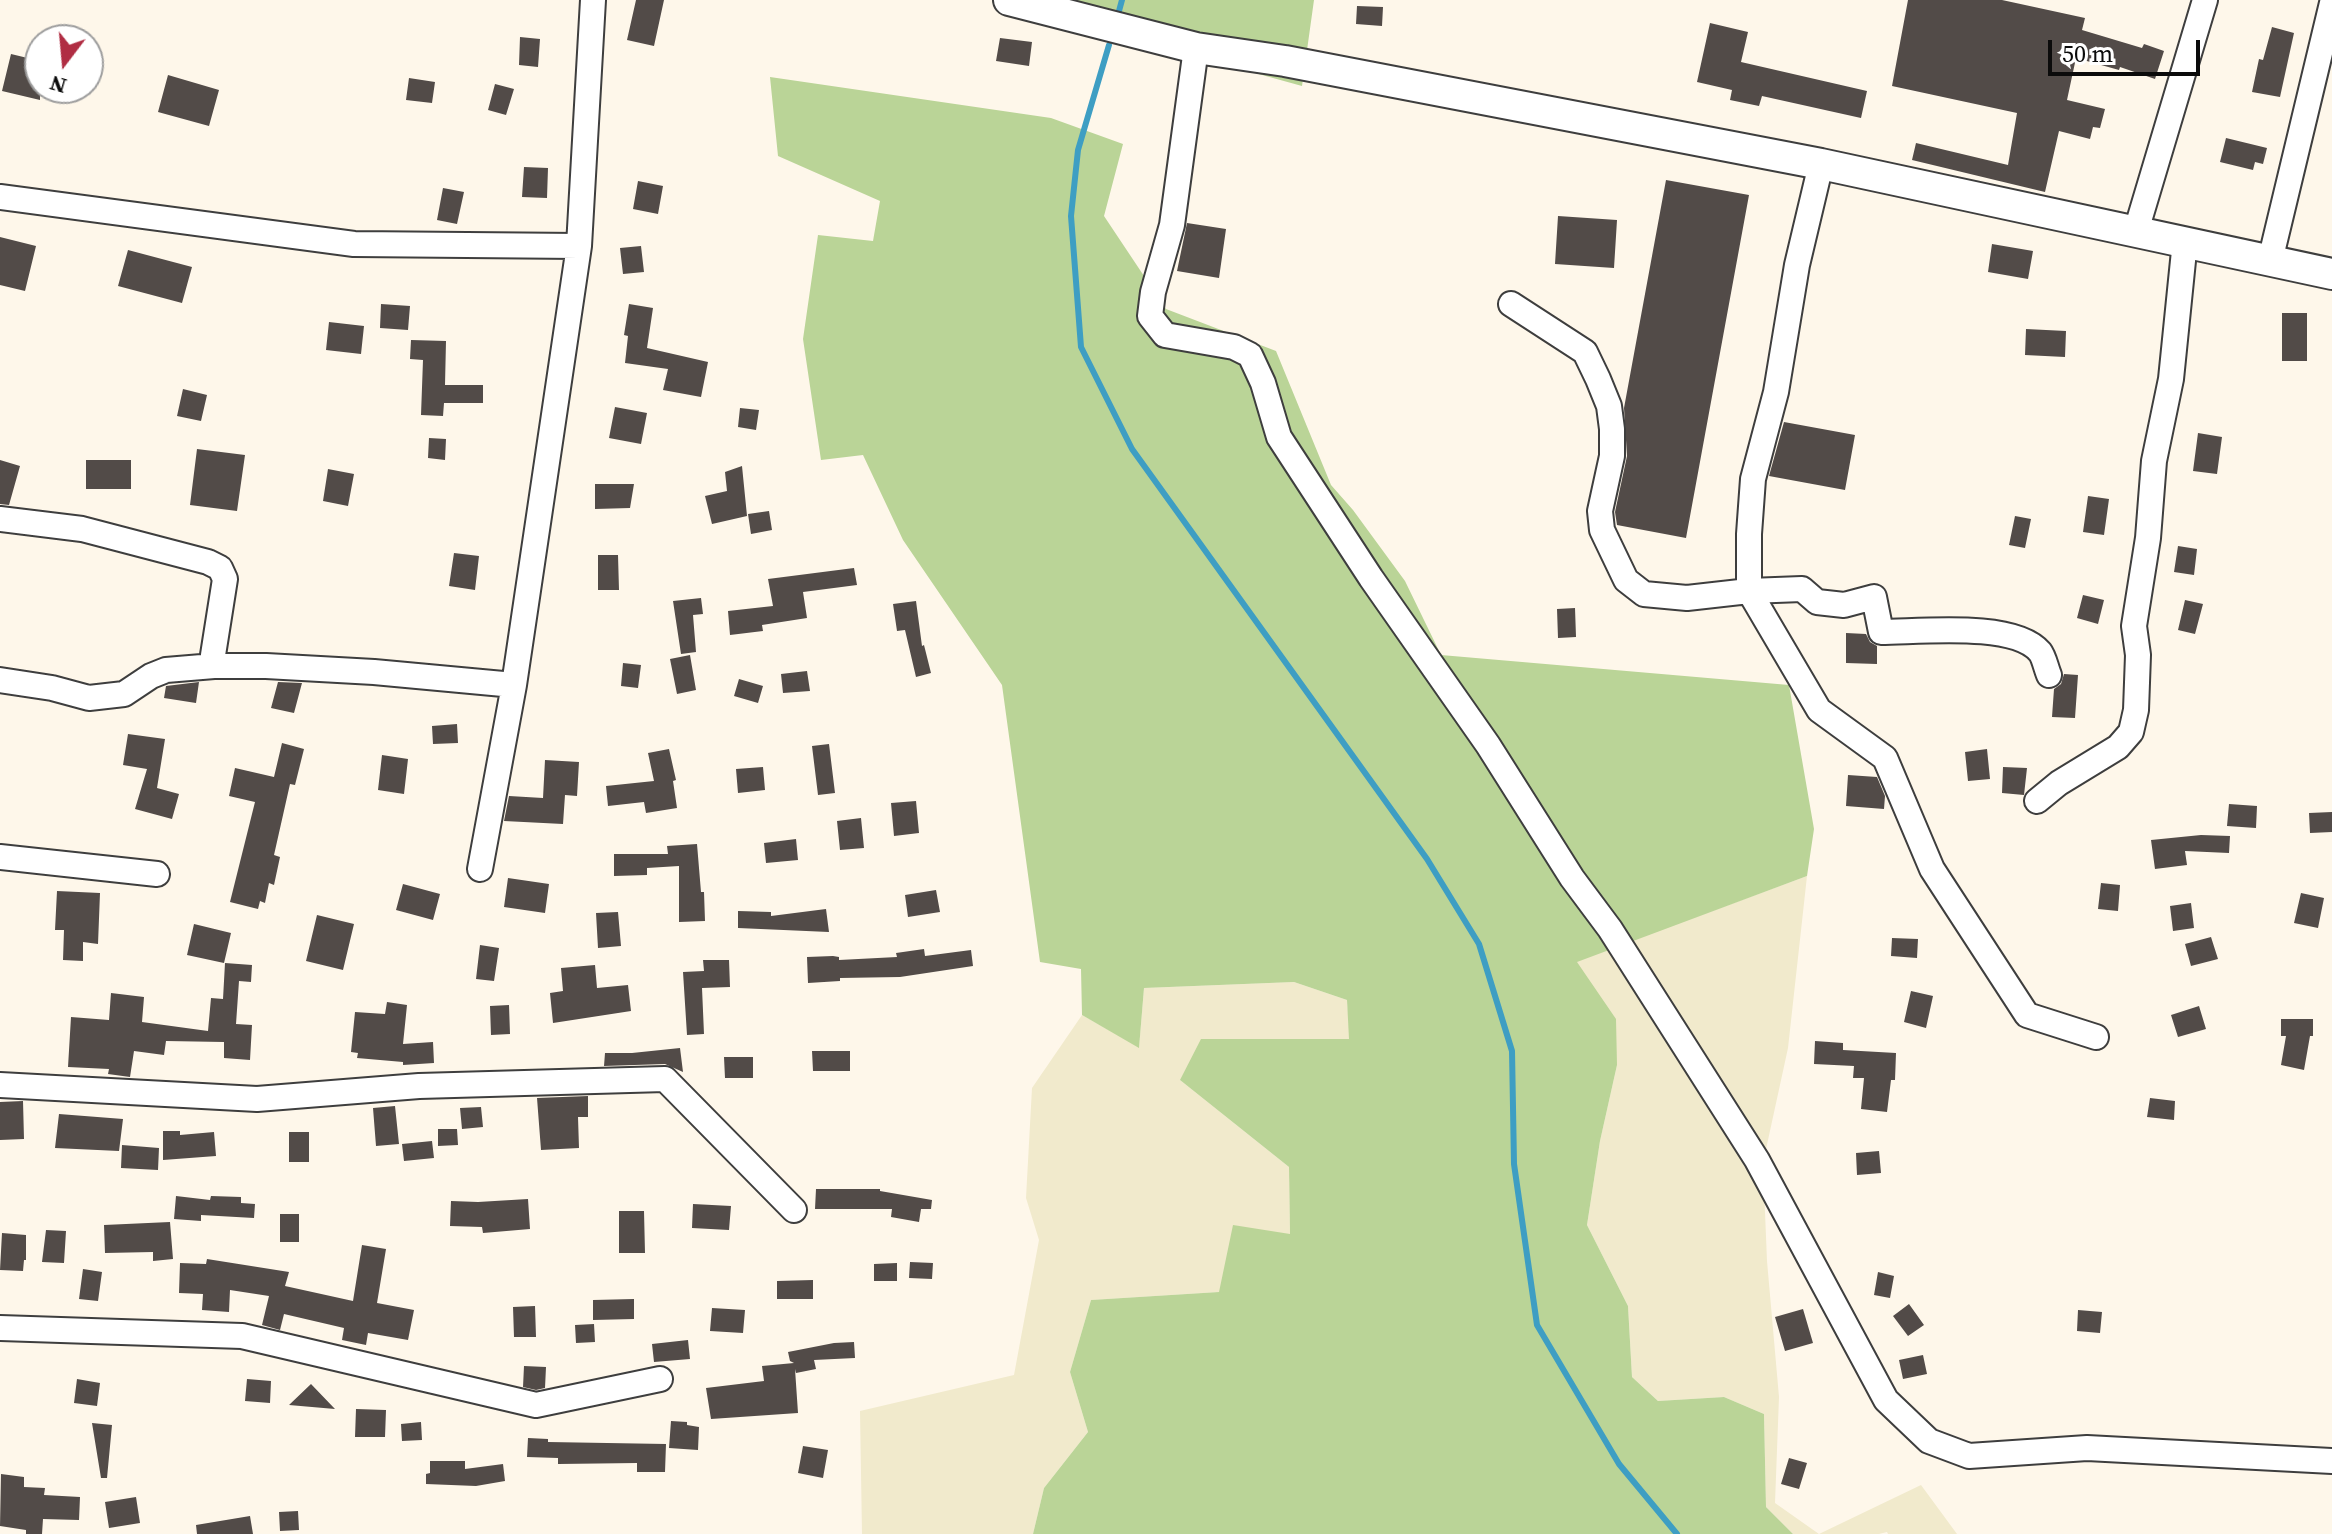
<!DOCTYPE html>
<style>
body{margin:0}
#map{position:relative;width:2332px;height:1534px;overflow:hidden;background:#fef7ea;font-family:"Source Serif 4",serif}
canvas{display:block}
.north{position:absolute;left:24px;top:24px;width:80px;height:80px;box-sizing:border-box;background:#fff;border:2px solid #9d9d9d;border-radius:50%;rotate:196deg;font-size:22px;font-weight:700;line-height:32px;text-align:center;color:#0b0b0b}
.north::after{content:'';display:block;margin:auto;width:28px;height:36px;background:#b02d43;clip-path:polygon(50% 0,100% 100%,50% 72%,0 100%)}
.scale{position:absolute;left:2048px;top:40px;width:152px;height:36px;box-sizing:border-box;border:4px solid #0b0b0b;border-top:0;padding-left:10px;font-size:24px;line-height:28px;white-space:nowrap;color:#0b0b0b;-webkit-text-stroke:6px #fff;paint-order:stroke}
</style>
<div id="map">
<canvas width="2332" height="1534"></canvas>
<div class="north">N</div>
<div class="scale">50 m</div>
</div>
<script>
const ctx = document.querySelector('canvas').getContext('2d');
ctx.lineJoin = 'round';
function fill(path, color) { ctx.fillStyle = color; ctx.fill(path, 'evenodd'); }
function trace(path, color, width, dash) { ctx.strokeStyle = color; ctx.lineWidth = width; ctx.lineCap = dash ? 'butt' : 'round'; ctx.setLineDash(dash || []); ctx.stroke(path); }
const farmland = new Path2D(`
 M1807 876 1788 1048 1763 1163 1767 1261 1779 1397 1775 1503 1819 1534H1793L1766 1507 1764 1414 1724 1397 1658 1401 1632 1377 1628 1306 1587 1225 1600 1141 1617 1065 1576 961Z
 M1294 982 1347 1000 1350 1039 1180 1080 1289 1167 1290 1234 1219 1292 1091 1300 1070 1372 1088 1432 1044 1488 1033 1534H862L860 1411 1014 1375 1039 1240 1026 1198 1032 1088 1082 1015 1139 1047 1144 988Z
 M1921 1485 1957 1534H1888L1887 1532 1879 1534H1819Z`);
const forest = new Path2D(`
 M1077 0H1314L1302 86 1081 25Z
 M770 77 1051 118 1123 144 1104 216 1166 309 1276 351 1331 485 1353 510 1405 581 1441 655 1789 685 1814 829 1807 876 1577 962 1616 1019 1617 1065 1600 1141 1587 1225 1628 1306 1632 1377 1658 1401 1724 1397 1764 1414 1766 1507 1793 1534H1033L1044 1488 1088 1432 1070 1372 1091 1300 1219 1292 1233 1225 1290 1234 1289 1167 1180 1080 1201 1039H1349L1347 1000 1294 982 1144 988 1139 1048 1082 1015 1081 969 1040 962 1002 685 903 540 863 455 821 460 803 339 818 235 873 241 880 201 778 156Z`);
const stream = new Path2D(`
 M1119 11 1122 0
 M1109 45 1078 150 1071 216 1081 347 1132 449 1427 859 1479 944 1512 1051 1514 1164 1537 1325 1619 1464 1677 1534`);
const building = new Path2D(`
 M636 0H664L654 46 627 40Z
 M1908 0H2002L2085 18 2082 30 2142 48 2144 44 2164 51 2155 79 2120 67 2119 70 2076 58 2067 100 2105 109 2100 128 2093 127 2090 139 2059 131 2045 192 1912 160 1916 143 2008 165 2017 113 1892 86Z
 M1357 6 1383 7 1382 26 1356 24Z
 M1710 23 1748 32 1741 62 1867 91 1861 118 1762 96 1759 106 1730 100 1732 90 1697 82Z
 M2272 27 2294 33 2280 97 2252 92 2259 59 2263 60Z
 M520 37 540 39 538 67 519 65Z
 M1000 38 1032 42 1029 66 996 61Z
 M11 54 40 61V100L2 91Z
 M168 75 219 90 209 126 158 112Z
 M409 78 435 82 432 103 406 100Z
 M495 84 514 89 506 115 488 110Z
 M2226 138 2267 148 2263 164 2255 162 2253 170 2220 162Z
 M524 167 548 168 547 198 522 197Z
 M1666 180 1749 195 1686 538 1617 525 1615 512 1627 456 1624 408Z
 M638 181 663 186 658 214 633 209Z
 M443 188 464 192 457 224 437 220Z
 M1558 216 1617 220 1614 268 1555 264Z
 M1187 223 1226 229 1219 278 1177 271Z
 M0 237 36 246 25 291 0 285Z
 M1992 244 2033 251 2028 279 1988 272Z
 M641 246 644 272 623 274 620 248Z
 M128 250 192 267 182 303 118 286Z
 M381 304 410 306 408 330 380 328Z
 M629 304 653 308 647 348 708 362 701 397 663 390 668 369 625 363 628 336 624 335Z
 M2282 313H2307V361H2282Z
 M329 322 364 326 361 354 326 350Z
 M2026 329 2066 331 2065 357 2025 355Z
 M411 340 446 341 445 385H483V403H444L443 416 421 415 423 360 410 359Z
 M183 389 207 395 201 421 177 416Z
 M615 407 647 413 641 444 609 438Z
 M740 408 759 410 756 430 738 427Z
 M1784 422 1855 435 1845 490 1769 476Z
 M2198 433 2222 437 2217 474 2193 471Z
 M429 438 446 439 445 460 428 458Z
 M197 449 245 455 237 511 190 505Z
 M0 460 20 466 9 505 0 504Z
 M86 460H131V489H86Z
 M742 466 747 516 712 524 705 496 727 491 725 472Z
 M328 469 354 474 348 506 323 501Z
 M595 484H634L630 508 595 509Z
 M2088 496 2109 499 2104 535 2083 532Z
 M769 511 772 530 751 534 748 514Z
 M2015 516 2031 519 2025 548 2009 545Z
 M2178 546 2197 549 2194 575 2174 572Z
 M454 553 479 556 475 590 449 586Z
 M598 555H618L619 590H598Z
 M854 568 857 585 803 592 807 618 762 625 763 631 730 635 728 611 773 606 768 579Z
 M2083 595 2104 600 2098 624 2077 618Z
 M701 598 703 614 693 615 696 652 681 654 673 601Z
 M2185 600 2203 604 2195 634 2178 630Z
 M916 601 922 646 924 645 931 673 916 677 905 630 897 631 893 604Z
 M1575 608 1576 637 1558 638 1557 609Z
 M1846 633 1866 634 1870 642 1877 646V664L1846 663Z
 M690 655 696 690 677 694 670 659Z
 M623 663 641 665 638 688 621 686Z
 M807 671 810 691 783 693 781 674Z
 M2064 674 2078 675 2075 718 2052 717 2054 689 2061 684Z
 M739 679 763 686 758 703 734 696Z
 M199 682 196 703 164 698 166 686Z
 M278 682 302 683 294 713 271 708Z
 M457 724 458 743 433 744 432 726Z
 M128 734 165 739 157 788 179 794 172 819 135 809 147 769 123 765Z
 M282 743 304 749 295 785 290 784 274 855 280 857 274 885 269 883 265 903 260 901 258 909 230 902 255 802 229 796 235 768 274 777Z
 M829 744 835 793 818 795 812 746Z
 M669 749 676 780 673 781 677 808 646 813 644 802 608 806 606 786 654 781 648 753Z
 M1987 749 1990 779 1968 781 1965 752Z
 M382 755 408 759 404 794 378 790Z
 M545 760 579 762 577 796 565 795 563 824 504 821 509 796 543 798Z
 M763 767 765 790 738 793 736 769Z
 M2003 767 2027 768 2024 795 2002 793Z
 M1848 775 1877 777 1885 796 1884 809 1846 806Z
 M916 801 919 833 894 836 891 803Z
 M2229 804 2257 806 2256 828 2227 826Z
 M2332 812V832L2310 833 2309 813Z
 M861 818 864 848 840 850 837 821Z
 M2201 835 2230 836 2229 853 2185 851 2187 865 2155 869 2151 840Z
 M796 839 798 860 766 863 764 843Z
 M697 844 701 892H704L705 921 679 922V866L647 868V875L614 876V854H668L667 846Z
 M508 878 549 884 545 913 504 907Z
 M2101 883 2120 885 2118 911 2098 909Z
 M403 884 440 894 433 920 396 910Z
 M936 890 940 912 908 917 905 895Z
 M57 891 100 893 98 944 83 942V961L63 960 64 930H55Z
 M2301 893 2324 898 2318 928 2294 923Z
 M2191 903 2194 928 2173 931 2170 906Z
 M826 909 829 932 738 928V911L771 912V916Z
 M618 912 621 946 598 948 596 913Z
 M317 915 354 924 343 970 306 961Z
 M194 924 231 933 224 963 187 955Z
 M2211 937 2218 959 2191 966 2185 944Z
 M1892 938 1918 939 1917 958 1891 956Z
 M480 945 499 948 494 981 476 979Z
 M924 949 925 956 971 950 973 966 900 977 840 978V981L808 983 807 957 833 956 839 957V960L897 957 896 953Z
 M703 960H729L730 987 702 988 704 1034 687 1035 683 972 704 971Z
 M225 963 252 965 251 982 239 981 236 1024 252 1025 250 1060 224 1058V1042L166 1041 164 1055 134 1051 130 1077 108 1074 109 1069 68 1067 71 1017 109 1020 111 993 144 997 142 1022 208 1031 211 998 223 999Z
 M595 965 597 988 628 985 631 1011 553 1023 550 993 563 991 561 968Z
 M1911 991 1933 996 1926 1028 1904 1022Z
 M387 1002 407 1005 403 1044 433 1042 434 1063 403 1065V1062L357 1058 358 1053 351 1052 355 1012 385 1014Z
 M509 1005 510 1034 491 1035 490 1006Z
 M2199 1006 2206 1029 2178 1037 2171 1015Z
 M2281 1019H2313V1036H2310L2304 1070 2281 1065 2286 1036H2281Z
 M1815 1041 1843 1043V1050L1896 1053 1895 1080H1891L1887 1112 1861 1109 1864 1078H1853L1854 1066 1814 1064Z
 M680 1048 683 1072 665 1064 604 1066 605 1053H632Z
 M812 1051H850V1071H813Z
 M724 1057H753V1078H725Z
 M588 1096V1117H578L579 1148 541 1150 537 1098Z
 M2150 1098 2175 1101 2174 1120 2147 1117Z
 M23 1101 24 1139 0 1140V1102Z
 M395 1106 399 1144 376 1146 373 1108Z
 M481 1107 483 1127 462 1129 460 1108Z
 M59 1114 123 1119 119 1151 55 1148Z
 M438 1129H457L458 1145 438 1146Z
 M163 1131H180V1135L214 1132 216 1156 163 1160Z
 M289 1132H309V1162H289Z
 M432 1141 434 1158 404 1161 402 1144Z
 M122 1145 159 1148 158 1170 121 1168Z
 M1879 1151 1881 1173 1857 1175 1856 1153Z
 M816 1189H880V1191L932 1200 931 1209H921L919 1222 891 1217 892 1209H815Z
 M176 1196 210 1200 211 1196 241 1197V1203L255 1204 254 1218 201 1215V1221L174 1219Z
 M528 1199 530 1229 483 1233 482 1227 450 1226 451 1201 478 1202Z
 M693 1204 731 1206 729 1230 692 1228Z
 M619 1211H644L645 1253H619Z
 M280 1214H299V1242H280Z
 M170 1222 173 1259 153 1261V1252L105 1253 104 1225Z
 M46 1230 66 1231 64 1263 42 1262Z
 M2 1233 26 1235V1260H24L23 1271 0 1270Z
 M362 1245 386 1249 377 1303 414 1310 408 1340 368 1333 366 1345 342 1340 344 1328 284 1314 280 1330 262 1325 269 1296 230 1290 229 1312 202 1310 203 1294 179 1293 180 1263 206 1264 207 1259 289 1272 285 1286 353 1301Z
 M910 1262 933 1263 932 1279 909 1278Z
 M897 1263V1281H874V1264Z
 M83 1269 102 1272 98 1301 79 1299Z
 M1878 1272 1894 1276 1890 1298 1874 1295Z
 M813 1280V1299H777V1281Z
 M634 1299V1319L593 1320V1300Z
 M1909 1304 1924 1325 1908 1336 1893 1316Z
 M535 1306 536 1337H514L513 1307Z
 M712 1308 745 1310 743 1333 710 1331Z
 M1803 1309 1813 1343 1785 1351 1775 1317Z
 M2078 1310 2102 1312 2100 1333 2077 1331Z
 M594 1324 595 1342 576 1343 575 1325Z
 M688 1340 690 1359 654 1362 652 1344Z
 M854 1342 855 1358 814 1360 816 1369 796 1373 795 1369 798 1413 711 1419 706 1388 764 1381 762 1366 794 1363 790 1361 788 1352 834 1343Z
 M1923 1355 1927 1374 1903 1379 1899 1360Z
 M524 1366 546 1367 545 1388 536 1390 523 1387Z
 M77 1379 100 1383 97 1406 74 1403Z
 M247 1379 271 1381 270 1403 245 1401Z
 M311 1384 335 1409 289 1405Z
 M356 1409 386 1410 385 1437H355Z
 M671 1421 687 1422V1425L699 1427 698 1450 669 1448Z
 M421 1422 422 1440 402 1441 401 1424Z
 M92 1423 112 1425 107 1478H101Z
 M528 1438 548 1439V1442L666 1444 665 1472H637V1463L558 1464V1458L527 1457Z
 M803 1446 828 1450 823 1478 798 1473Z
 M1789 1458 1807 1463 1799 1489 1781 1484Z
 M430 1461H465V1469L503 1464 505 1481 476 1486 426 1484V1474L430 1473Z
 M1 1474 24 1477V1487L45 1488 44 1495 80 1497 79 1520 43 1519 42 1534H26V1530L0 1526Z
 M136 1497 140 1523 109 1528 105 1502Z
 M298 1511 299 1530 280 1531 279 1512Z
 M250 1516 253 1534H197L196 1525Z`);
const minor = new Path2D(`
 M1196 48 1172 225 1153 292 1150 316 1165 335 1234 347 1250 355 1263 383 1279 437 1371 578 1488 745 1572 878 1610 929 1757 1160 1886 1400 1929 1441 1969 1456 2087 1448 2332 1461
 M1821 164 1797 265 1776 392 1753 479 1749 534V591L1802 589 1817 602 1844 605 1874 597 1881 632C1919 632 2014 621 2040 652 2044 657 2046 668 2049 675
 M0 197 354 244 579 246
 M2136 231 2205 0
 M2270 261 2332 3
 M1511 304 1585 352 1598 379 1609 406 1612 429V456L1600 511 1602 530 1626 580 1644 594 1687 598 1749 591 1819 710 1885 758 1932 869 2027 1015 2096 1037
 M0 519 82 529 208 562 220 568 225 579 213 655 214 666
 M0 680 52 688 89 698 124 694 151 676 166 670 214 666H266L374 672 514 685
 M2037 801 2059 783 2118 747 2131 732 2136 710 2138 655 2134 626 2148 538 2154 461 2171 379 2185 241
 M0 857 157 874
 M480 869 514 685 579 246 593 0
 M0 1085 257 1099 419 1086 665 1079 794 1210
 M0 1328 242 1336 536 1405 660 1379`);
const tertiary = new Path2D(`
 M1009 0 1196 48 1285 61 1821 164 2332 274`);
fill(farmland, '#f1eacc');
fill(forest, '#bad497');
trace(stream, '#3e9ec3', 6);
fill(building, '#524b48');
trace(minor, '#3e3e3e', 28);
trace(tertiary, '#3e3e3e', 34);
trace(minor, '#fff', 24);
trace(tertiary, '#fff', 30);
</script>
